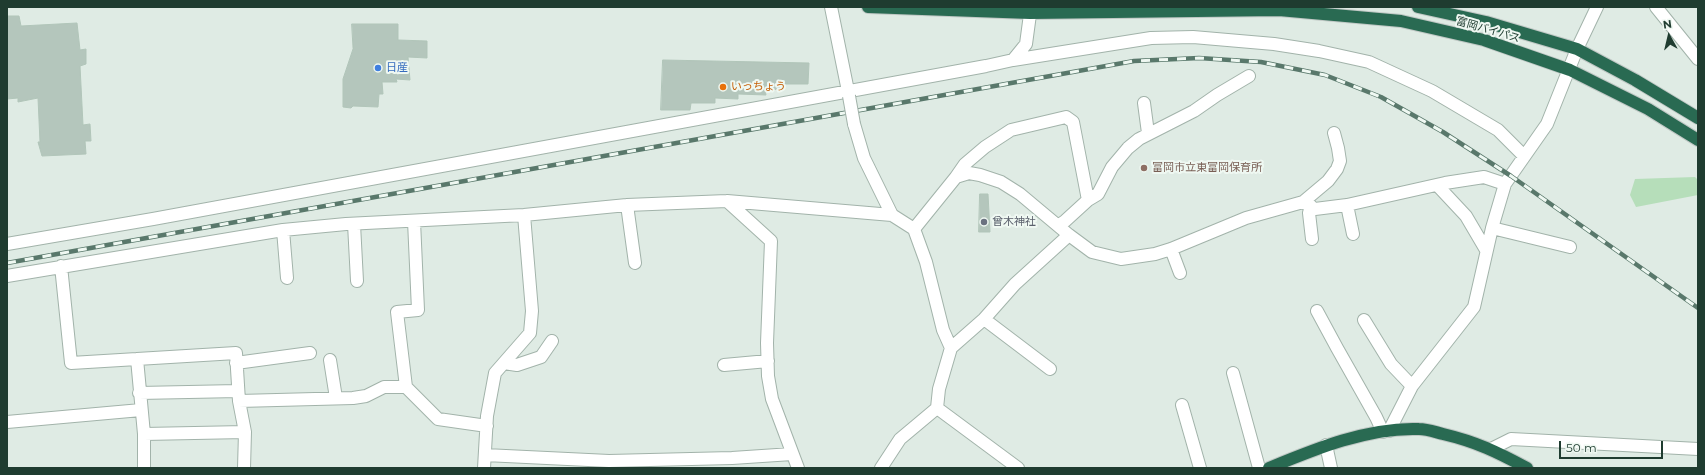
<!DOCTYPE html>
<meta charset="utf-8">
<style>
body{margin:0}
#map{position:relative;width:1705px;height:475px;overflow:hidden;background:#dfebe4;font-family:Montserrat,sans-serif}
canvas{display:block}
.frame{position:absolute;inset:0;border:8px solid #1f3c30;pointer-events:none}
.north{position:absolute;left:1649px;top:16px;width:40px;height:40px;-webkit-text-stroke:3px #eff8f2;paint-order:stroke;rotate:352deg;font-size:11px;font-weight:700;line-height:16px;text-align:center;color:#1f3c30}
.north::after{content:'';display:block;margin:auto;width:14px;height:18px;background:#1f3c30;clip-path:polygon(50% 0,100% 100%,50% 72%,0 100%)}
.scale{position:absolute;left:1559px;top:441px;width:104px;height:18px;box-sizing:border-box;border:2px solid #1f3c30;border-top:0;padding-left:5px;font-size:12px;line-height:14px;white-space:nowrap;color:#1f3c30;-webkit-text-stroke:3px #eff8f2;paint-order:stroke}
</style>
<div id="map">
<canvas width="1705" height="475"></canvas>
<div class="frame"></div>
<div class="north">N</div>
<div class="scale">50 m</div>
</div>
<script>
const ctx = document.querySelector('canvas').getContext('2d');
ctx.lineJoin = 'round';
function fill(path, color) { ctx.fillStyle = color; ctx.fill(path, 'evenodd'); }
function trace(path, color, width, dash) { ctx.strokeStyle = color; ctx.lineWidth = width; ctx.lineCap = dash ? 'butt' : 'round'; ctx.setLineDash(dash || []); ctx.stroke(path); }
function label(font, color, halo, rows, align = 'center') {
  ctx.font = font + ' Montserrat,"Noto Sans JP",sans-serif'; ctx.lineWidth = 4; ctx.setLineDash([]); ctx.textBaseline = 'middle'; ctx.strokeStyle = halo; ctx.fillStyle = color; for (const [text, x, y, turn = 0] of rows) {
    ctx.save(); ctx.translate(x, y); ctx.rotate((+turn || 0) * Math.PI / 180); ctx.textAlign = isNaN(turn) ? turn : align; if (halo) ctx.strokeText(text, 0, 0); ctx.fillText(text, 0, 0); ctx.restore();
  }
}
const green = new Path2D(`
 M1695 177 1698 180V195L1636 207 1630 195 1635 179Z`);
const building = new Path2D(`
 M7 16H19L21 26 77 23 80 50 86 49V64L80 66 83 125 90 124 91 141H85L86 154 42 156 38 142H40L38 98 18 102V98L7 99Z
 M352 24H398V40L427 41V58L408 57 410 80 396 79 397 82H382L383 94H379L378 107 353 106 351 108 343 107V79L353 49Z
 M663 60 809 63 808 84H784V89L765 90 766 95 738 94V99L715 98V103H691L690 110H661Z
 M980 194H988L990 232H979Z`);
const minor = new Path2D(`
 M831 7 849 96
 M1656 7 1698 59
 M1013 60 1026 44 1031 7
 M1144 103 1148 133
 M854 124 864 158 892 215
 M956 177 965 164 985 147 1011 130 1066 117 1073 122 1088 200
 M1437 185 1466 216 1486 250
 M727 201 771 241 767 343 768 376 772 399 798 468
 M1303 202 1315 209 1347 205 1445 183 1484 177 1505 184
 M627 205 635 263
 M1347 205 1353 234
 M1311 206 1309 213 1312 239
 M414 221 418 310 397 312 406 387 438 419 487 426
 M354 224 357 281
 M1059 225 1065 221 1088 200 1098 194 1112 167 1128 148 1139 139 1194 111 1217 95 1249 76
 M1492 228 1570 247
 M914 229 956 177 969 173 980 175 1001 182 1020 194 1069 235 1092 252 1121 259 1155 254 1171 249 1246 218 1303 202 1328 181 1337 169 1340 161 1338 148 1334 133
 M283 230 287 278
 M7 244 153 219 986 66 1013 60 1151 38 1193 37 1274 44 1319 51 1369 62 1432 91 1498 130 1524 156
 M1171 249 1180 273
 M61 266 71 363 236 353 239 401 245 432 244 468
 M7 276 283 230 346 224 524 215 627 205 727 201 892 215 914 229 926 262 943 330 951 348 939 389 937 408 900 439 881 468
 M1317 311 1337 348 1376 417 1383 432
 M984 319 1050 369
 M1364 320 1391 364 1412 386
 M951 348 984 319 1015 284 1069 235
 M137 359 144 434V468
 M330 360 336 398
 M236 363 310 353
 M504 363 517 365 541 357 552 341
 M724 365 768 361
 M1233 373 1259 468
 M139 393 238 391
 M239 401 353 398 366 396 384 387H406
 M1182 405 1200 468
 M937 408 1018 468
 M7 422 141 410
 M1389 431 1412 386 1474 307 1492 228 1505 184 1547 124 1577 49 1597 7
 M144 434 245 432
 M1326 445 1331 468
 M1491 449 1511 439 1698 449
 M485 455 609 461 732 458 792 454
 M484 468 487 416 495 373 530 333 532 311 524 215`);
const highway = new Path2D(`
 M868 7 1030 13 1279 10 1401 21 1484 40 1570 70 1648 109 1698 140
 M1418 7 1486 22 1577 49 1635 80 1698 118
 M1269 468C1315 449 1368 427 1419 429 1427 429 1435 432 1443 434 1477 442 1497 452 1527 468`);
const rail = new Path2D(`
 M7 263 1134 61 1199 58 1261 62 1325 75 1381 97 1443 132 1511 176 1698 308`);
const minorBridge = new Path2D(`
 M849 96 854 124`);
const markers = [
 [378,68,4,"#3f7fe0"],
 [723,87,4,"#e8710a"],
 [1144,168,4,"#8d6e63"],
 [984,222,4,"#6b7280"]
];
const streetNames = [
 ["富岡バイパス",1488,30,16]
];
const shopNames = [
 ["日産",386,68]
];
const foodNames = [
 ["いっちょう",731,87]
];
const educationNames = [
 ["富岡市立東富岡保育所",1152,168]
];
const worshipNames = [
 ["曾木神社",992,222]
];
fill(green, '#b6deba');
fill(building, '#b4c6bc');
trace(building, '#b1c5b9', 1);
trace(minor, '#a2b3aa', 14);
trace(highway, '#c0c8c5', 14);
trace(minor, '#fff', 12);
trace(highway, '#296a52', 12);
trace(rail, '#59786b', 4.5);
trace(rail, '#eff8f2', 3, [9]);
trace(minorBridge, '#a2b3aa', 14, []);
trace(minorBridge, '#fff', 12);
for (const [x, y, r, color] of markers) { const dot = new Path2D(); dot.arc(x, y, r, 0, 2 * Math.PI); ctx.fillStyle = color; ctx.fill(dot); trace(dot, '#eff8f2', 1.5); }
label('11px', '#1f3c30', '#eff8f2', streetNames);
label('11px', '#366cbe', '#eff8f2', shopNames, 'left');
label('11px', '#c56008', '#eff8f2', foodNames, 'left');
label('11px', '#785e54', '#eff8f2', educationNames, 'left');
label('11px', '#5b616d', '#eff8f2', worshipNames, 'left');
</script>
